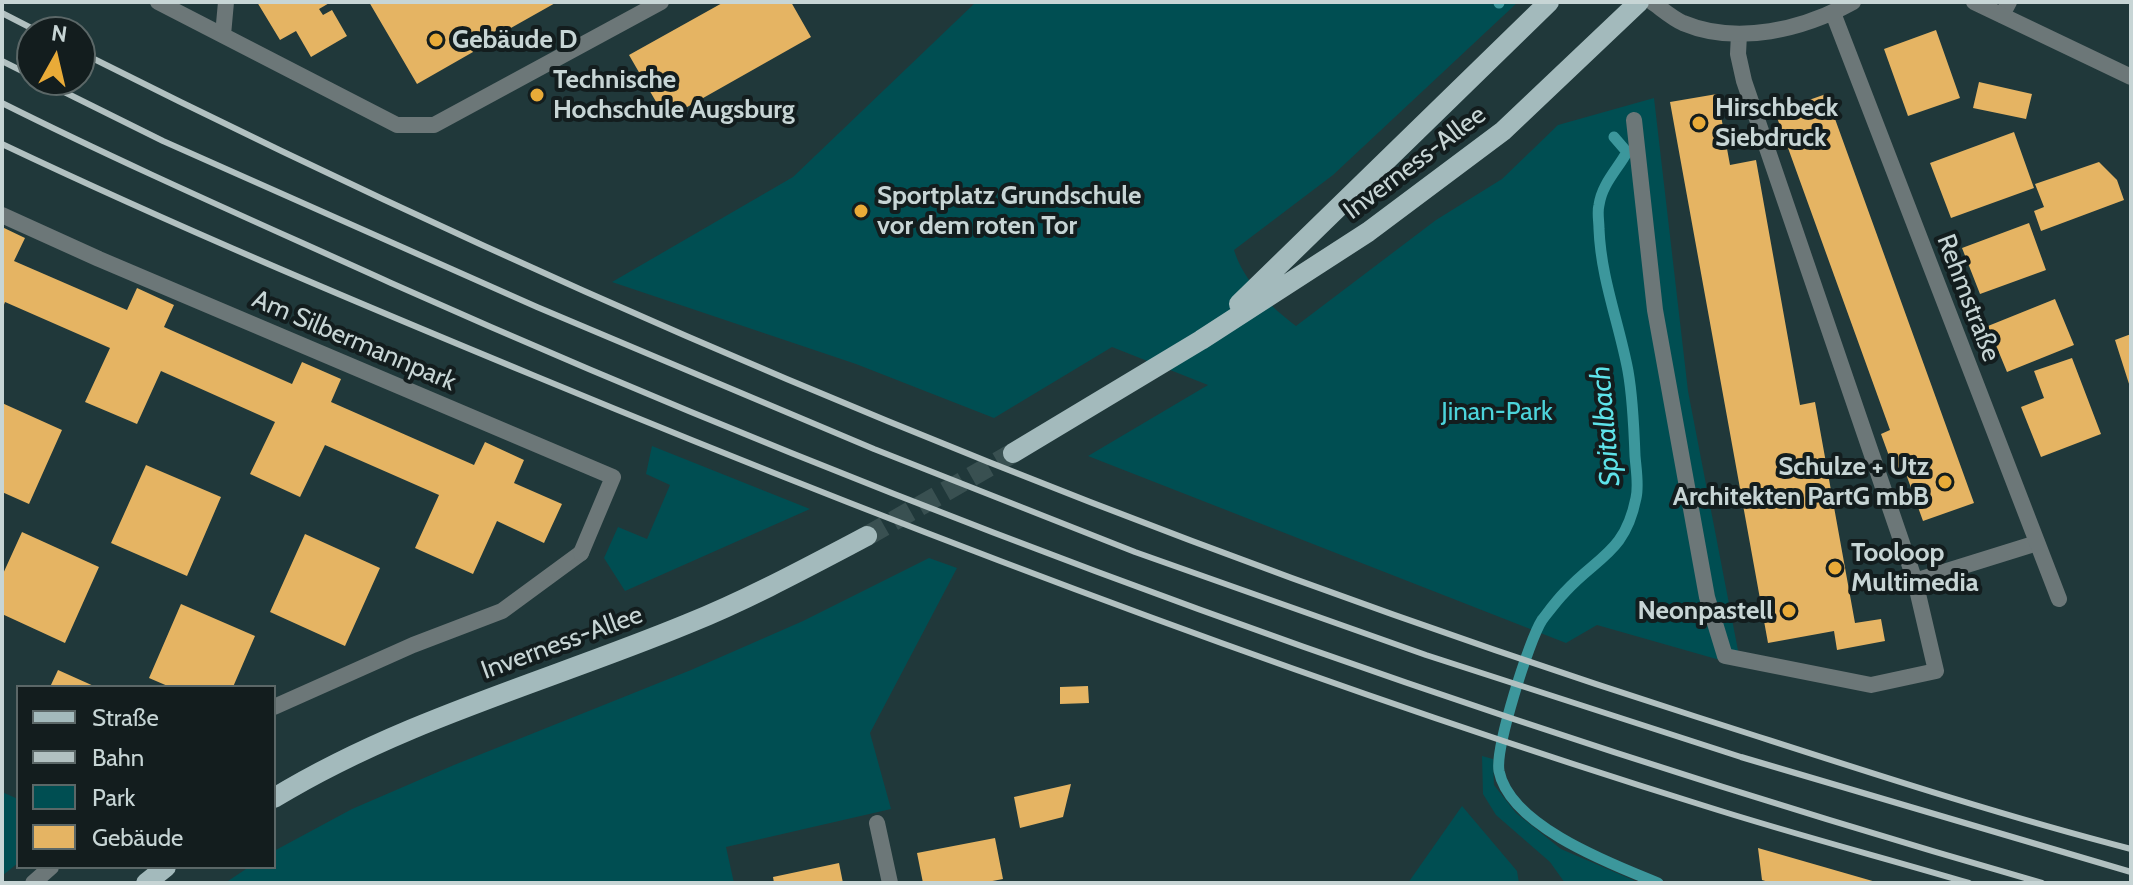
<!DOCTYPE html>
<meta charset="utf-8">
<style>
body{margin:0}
#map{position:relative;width:2133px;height:885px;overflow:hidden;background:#20383a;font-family:Cabin,sans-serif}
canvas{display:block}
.frame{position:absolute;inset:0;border:4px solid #c7d5d5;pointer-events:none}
.legend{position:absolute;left:16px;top:685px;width:260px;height:184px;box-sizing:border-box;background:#131d1e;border:2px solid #5b6767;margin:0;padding:10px 14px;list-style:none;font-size:24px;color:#c7d5d5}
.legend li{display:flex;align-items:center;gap:16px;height:40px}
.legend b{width:40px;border:2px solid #5b6767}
.north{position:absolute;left:16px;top:16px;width:80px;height:80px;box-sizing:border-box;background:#131d1e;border:2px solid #5b6767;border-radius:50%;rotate:8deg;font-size:22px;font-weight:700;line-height:32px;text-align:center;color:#c7d5d5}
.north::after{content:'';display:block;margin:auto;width:28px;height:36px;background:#e9ab38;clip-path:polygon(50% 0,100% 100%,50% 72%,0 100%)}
</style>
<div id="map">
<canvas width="2133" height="885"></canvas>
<div class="frame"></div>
<ul class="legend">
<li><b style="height:10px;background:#a3babc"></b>Straße</li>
<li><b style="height:10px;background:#b1c0c0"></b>Bahn</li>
<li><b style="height:22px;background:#004e52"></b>Park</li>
<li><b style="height:22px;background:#e5b463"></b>Gebäude</li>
</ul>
<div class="north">N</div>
</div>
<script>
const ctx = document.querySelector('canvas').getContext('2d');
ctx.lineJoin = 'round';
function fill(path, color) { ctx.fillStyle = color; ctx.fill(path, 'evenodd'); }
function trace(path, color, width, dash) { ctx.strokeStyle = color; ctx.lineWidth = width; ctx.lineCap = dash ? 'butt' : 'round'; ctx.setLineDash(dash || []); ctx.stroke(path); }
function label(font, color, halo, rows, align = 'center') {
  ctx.font = font + ' Cabin,sans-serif'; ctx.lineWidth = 8; ctx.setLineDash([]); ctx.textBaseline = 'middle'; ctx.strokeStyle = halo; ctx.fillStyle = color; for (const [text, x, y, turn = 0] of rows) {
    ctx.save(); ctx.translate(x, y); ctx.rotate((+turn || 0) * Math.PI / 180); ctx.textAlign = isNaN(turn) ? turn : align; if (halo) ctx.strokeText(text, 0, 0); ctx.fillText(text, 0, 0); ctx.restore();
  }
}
const green = new Path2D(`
 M976 2H1518L1333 175 1234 250C1244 282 1270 306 1296 326L1436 220 1502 179 1558 125 1654 98 1688 391 1741 666 1597 625 1566 643 1088 456 1208 385 1112 347 994 418 856 364 612 282 793 177Z
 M652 446 810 509 625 591 604 558 618 527 647 539 670 485 646 474Z
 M929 558 957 568 870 733 891 809 726 847 734 883H225L249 867H274V851L352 809 454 765 691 670 803 621Z
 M1482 756 1493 759 1494 785 1516 813 1561 849 1640 883H1565L1550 862 1496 815 1483 794Z
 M2 792 18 799V863L2 876Z
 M1462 806 1517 871 1519 883H1408Z`);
const stream = new Path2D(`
 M1499 2V3
 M1614 137 1627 152C1617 170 1602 184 1599 205 1597 212 1599 221 1599 229 1601 279 1619 323 1628 371 1633 399 1634 428 1635 456 1636 469 1639 485 1636 498 1625 553 1598 556 1565 592 1557 600 1549 611 1542 620 1529 640 1495 748 1499 771 1510 826 1611 864 1658 883`);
const building = new Path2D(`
 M257 2H331L319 9 323 15 332 10 347 36 311 57 296 31 280 40Z
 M369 2H557L502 33 499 29 469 46 473 52 417 84Z
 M724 2H791L811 37 666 119 629 55Z
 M1936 30 1960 98 1908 116 1884 49Z
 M1979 82 2032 94 2026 119 1973 108Z
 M1717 94 1730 165 1756 160 1800 405 1815 402 1855 623 1881 619 1885 641 1837 650 1834 631 1768 643 1670 102Z
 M1826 94 1974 503 1923 521 1906 474 1897 478 1881 434 1890 430 1775 112Z
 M2014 132 2034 188 1951 218 1930 163Z
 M2099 162 2117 180 2124 200 2041 231 2034 211 2044 207 2035 184Z
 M2029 223 2046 270 1980 294 1962 248Z
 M2 227 25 238 14 261 127 310 137 288 174 305 164 327 292 384 302 362 341 379 331 402 474 465 485 442 524 460 514 483 562 504 544 543 497 521 473 574 415 548 439 495 325 445 300 497 250 474 275 422 161 371 137 424 85 402 110 348 5 302 2 310Z
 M2055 299 2074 345 2007 372 1988 326Z
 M2131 334V387H2130L2115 340Z
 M2072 358 2101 434 2041 457 2021 407 2044 398 2034 371Z
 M2 403 62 430 29 504 2 492Z
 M146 465 221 497 187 576 111 543Z
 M22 532 99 567 65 643 2 614V576Z
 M305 534 380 568 345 646 270 612Z
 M181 604 255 636 233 687H170L149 678Z
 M58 670 96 687H50Z
 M1088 686 1089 703 1060 704V687Z
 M1071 784 1063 817 1020 828 1014 797Z
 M995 838 1003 879 982 883H923L917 853Z
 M1758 848 1876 882V883H1772L1762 880Z
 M839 863 843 883H774L773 877Z`);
const primaryTunnel = new Path2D(`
 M867 536 1013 453`);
const lane = new Path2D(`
 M158 2 397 125H434L661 2
 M2002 15 2009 2
 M1739 34 1738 54 1744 81 1915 581 2037 543
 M223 35 226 2
 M1634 120 1655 310 1707 597 1725 656 1871 685 1936 671 1915 581
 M274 707 413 645 502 611 581 553
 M33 883 51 867`);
const street = new Path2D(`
 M1652 2C1662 9 1672 18 1683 23 1738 46 1804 29 1853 2
 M1974 2 2131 77
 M1833 13 2059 599
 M2 215 99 259 613 477 581 553
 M877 823 890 883`);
const primary = new Path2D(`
 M1239 304 1549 2
 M1013 453 1201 340 1368 232 1503 131 1639 2
 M274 798C402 720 549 681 687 624 749 599 808 567 867 536
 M146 883 166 867`);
const rail = new Path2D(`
 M2 13 39 32
 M80 52C601 314 1141 539 1697 717 1841 763 1984 811 2131 849
 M2 61 32 76
 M40 80 163 141 537 307 874 449 1135 552 1426 655 1741 757 2131 872
 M2 103C130 167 261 224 391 283 927 522 1478 721 2042 883
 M2 144C177 227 356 302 535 376 919 535 1309 683 1705 806 1793 834 1881 857 1969 883`);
const markers = [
 [436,40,8,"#e9ab38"],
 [537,95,8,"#e9ab38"],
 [1699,123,8,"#e9ab38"],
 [861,211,8,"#e9ab38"],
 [1945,482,8,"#e9ab38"],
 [1835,568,8,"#e9ab38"],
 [1789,611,8,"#e9ab38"]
];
const poiNames = [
 ["Gebäude D",452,40],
 ["Technische",553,80],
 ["Hochschule Augsburg",553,110],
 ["Hirschbeck",1715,108],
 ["Siebdruck",1715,138],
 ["Sportplatz Grundschule",877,196],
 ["vor dem roten Tor",877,226],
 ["Schulze + Utz",1929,467,"right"],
 ["Architekten PartG mbB",1929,497,"right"],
 ["Tooloop",1851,553],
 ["Multimedia",1851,583],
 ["Neonpastell",1773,611,"right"]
];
const streetNames = [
 ["Inverness-Allee",1415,163,-37],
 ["Rehmstraße",1968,298,69],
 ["Am Silbermannpark",354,341,23],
 ["Inverness-Allee",562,643,-20]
];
const parkNames = [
 ["Jinan-Park",1497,412]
];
const waterNames = [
 ["Spitalbach",1606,426,-95]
];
fill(green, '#004e52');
trace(stream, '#3c979c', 11);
fill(building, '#e5b463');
trace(primaryTunnel, '#395051', 20, [20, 10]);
trace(lane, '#6c7778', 16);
trace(street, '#6c7778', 16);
trace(primary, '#a3babc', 20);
trace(rail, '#b1c0c0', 6);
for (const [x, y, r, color] of markers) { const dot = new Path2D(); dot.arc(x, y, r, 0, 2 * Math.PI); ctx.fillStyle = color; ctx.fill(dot); trace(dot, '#131d1e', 3); }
label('bold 26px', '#c7d5d5', '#131d1e', poiNames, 'left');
label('26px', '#c7d5d5', '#131d1e', streetNames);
label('26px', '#4cd4db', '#131d1e', parkNames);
label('italic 28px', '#5ee3ea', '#131d1e', waterNames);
</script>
